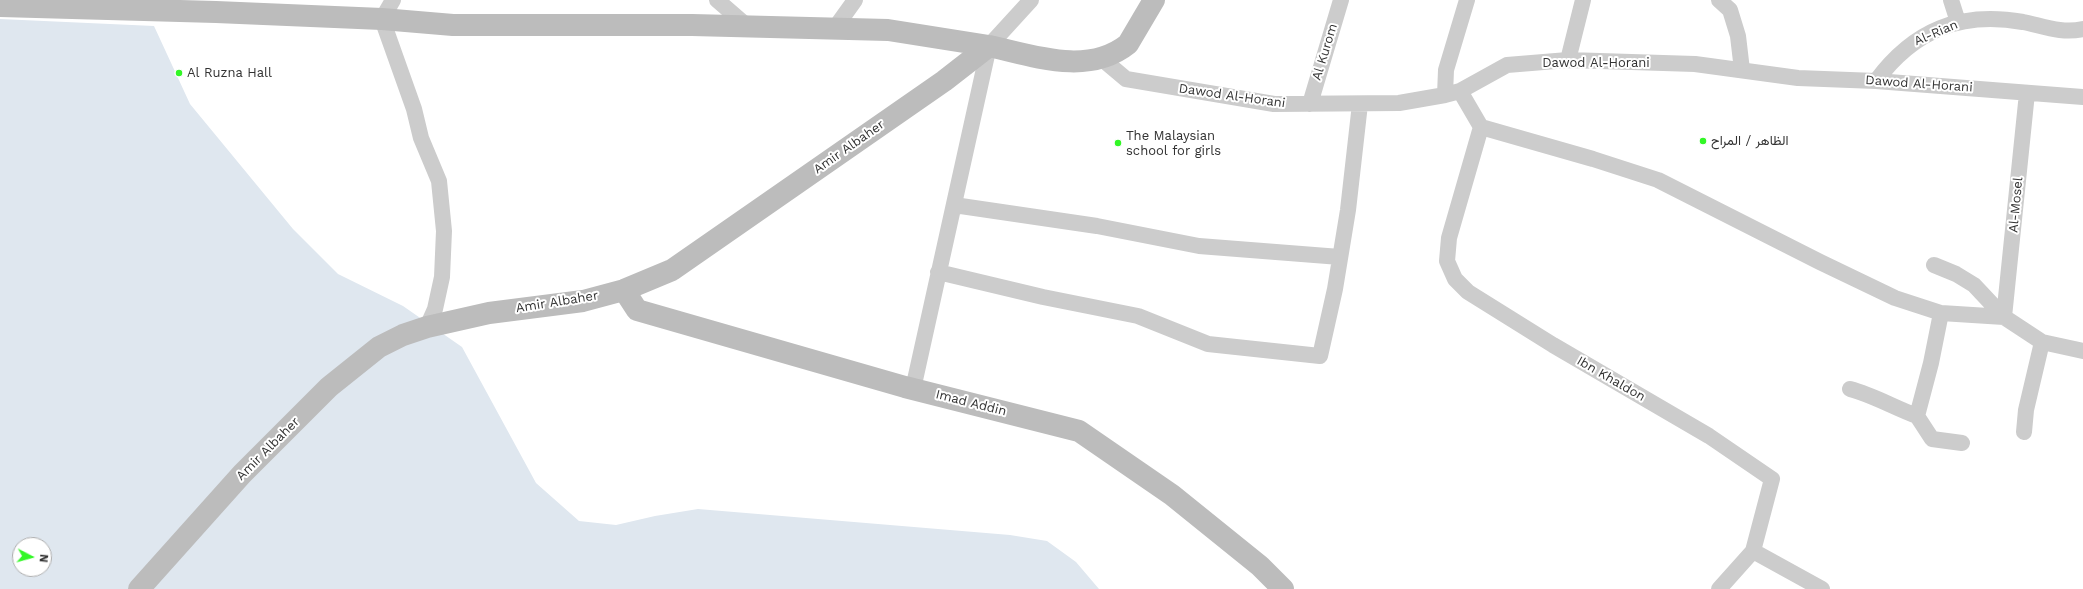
<!DOCTYPE html>
<meta charset="utf-8">
<style>
body{margin:0}
#map{position:relative;width:2083px;height:589px;overflow:hidden;background:#fff;font-family:"Work Sans",sans-serif}
canvas{display:block}
.north{position:absolute;left:12px;top:537px;width:40px;height:40px;box-sizing:border-box;background:#fff;border:1px solid #adadad;border-radius:50%;rotate:96deg;font-size:11px;font-weight:700;line-height:16px;text-align:center;color:#323232}
.north::after{content:'';display:block;margin:auto;width:14px;height:18px;background:#32f726;clip-path:polygon(50% 0,100% 100%,50% 72%,0 100%)}
</style>
<div id="map">
<canvas width="2083" height="589"></canvas>
<div class="north">N</div>
</div>
<script>
const ctx = document.querySelector('canvas').getContext('2d');
ctx.lineJoin = 'round';
function fill(path, color) { ctx.fillStyle = color; ctx.fill(path, 'evenodd'); }
function trace(path, color, width, dash) { ctx.strokeStyle = color; ctx.lineWidth = width; ctx.lineCap = dash ? 'butt' : 'round'; ctx.setLineDash(dash || []); ctx.stroke(path); }
function label(font, color, halo, rows, align = 'center') {
  ctx.font = font + ' "Work Sans",Vazirmatn,sans-serif'; ctx.lineWidth = 4; ctx.setLineDash([]); ctx.textBaseline = 'middle'; ctx.strokeStyle = halo; ctx.fillStyle = color; for (const [text, x, y, turn = 0] of rows) {
    ctx.save(); ctx.translate(x, y); ctx.rotate((+turn || 0) * Math.PI / 180); ctx.textAlign = isNaN(turn) ? turn : align; if (halo) ctx.strokeText(text, 0, 0); ctx.fillText(text, 0, 0); ctx.restore();
  }
}
const green = new Path2D(`
 M0 19 154 26 190 104 293 229 338 274 403 306 462 347 536 483 579 521 616 525 655 516 698 509 1010 535 1047 541 1076 562 1099 589H0ZM20 545H44V569H20Z`);
const street = new Path2D(`
 M393 0 382 19 414 109 421 138 439 181 444 231 442 277 435 309 427 327
 M717 0 747 26
 M1719 0 1730 10 1738 36 1742 70
 M1951 0 1958 22
 M835 28 855 0
 M1101 58 1126 79 1274 104 1399 103 1445 95 1460 91 1507 65 1568 60 1695 64 1798 78 1876 81 2083 97
 M1568 60 1583 0
 M1876 81C1914 30 1960 11 2023 22 2043 26 2062 34 2083 29
 M1460 91 1481 127 1593 159 1658 180 1820 262 1895 298 1941 313 2004 317 2042 342 2083 351
 M1445 95 1446 70 1467 0
 M1310 104 1341 0
 M1481 127 1449 238 1447 261 1455 279 1468 292 1553 345 1709 436 1772 479 1753 551 1822 589
 M954 205 1097 226 1199 246 1340 257
 M1934 265 1956 274 1974 285 2004 317
 M938 272 1043 297 1138 316 1208 344 1320 356 1335 289 1348 210 1360 104
 M2004 317 2027 93
 M913 389 989 46 1031 0
 M1850 389C1873 395 1895 408 1917 416L1931 363 1941 313
 M1917 416 1932 439 1962 443
 M2024 432 2026 410 2042 342
 M1719 589 1753 551`);
const secondary = new Path2D(`
 M0 6 216 12 382 19 453 25H692L888 30 989 46
 M624 290 637 310 905 387 1079 431 1172 495 1260 566 1283 589
 M139 589 242 474 329 387 379 347 403 335 427 327 489 313 583 301 624 290 672 270 944 81 989 46C1034 56 1088 76 1128 44L1154 0`);
const markers = [
 [179,73,4,"#32f726"],
 [1703,141,4,"#32f726"],
 [1118,143,4,"#32f726"]
];
const streetNames = [
 ["Al-Rian",1936,33,-23],
 ["Al Kurom",1325,52,-73],
 ["Dawod Al-Horani",1596,63],
 ["Dawod Al-Horani",1919,84,4],
 ["Dawod Al-Horani",1232,96,8],
 ["Amir Albaher",849,147,-35],
 ["Al-Mosel",2016,205,-85],
 ["Amir Albaher",557,302,-9],
 ["Ibn Khaldon",1611,379,30],
 ["Imad Addin",971,403,14],
 ["Amir Albaher",268,449,-45]
];
const poiNames = [
 ["Al Ruzna Hall",187,73],
 ["The Malaysian",1126,136],
 ["school for girls",1126,151],
 ["الظاهر / المراح",1711,141]
];
fill(green, '#dfe7ef');
trace(street, '#ccc', 16);
trace(secondary, '#bcbcbc', 22);
for (const [x, y, r, color] of markers) { const dot = new Path2D(); dot.arc(x, y, r, 0, 2 * Math.PI); ctx.fillStyle = color; ctx.fill(dot); trace(dot, '#fff', 1.5); }
label('13px', '#323232', '#fff', streetNames);
label('13px', '#323232', '#fff', poiNames, 'left');
</script>
